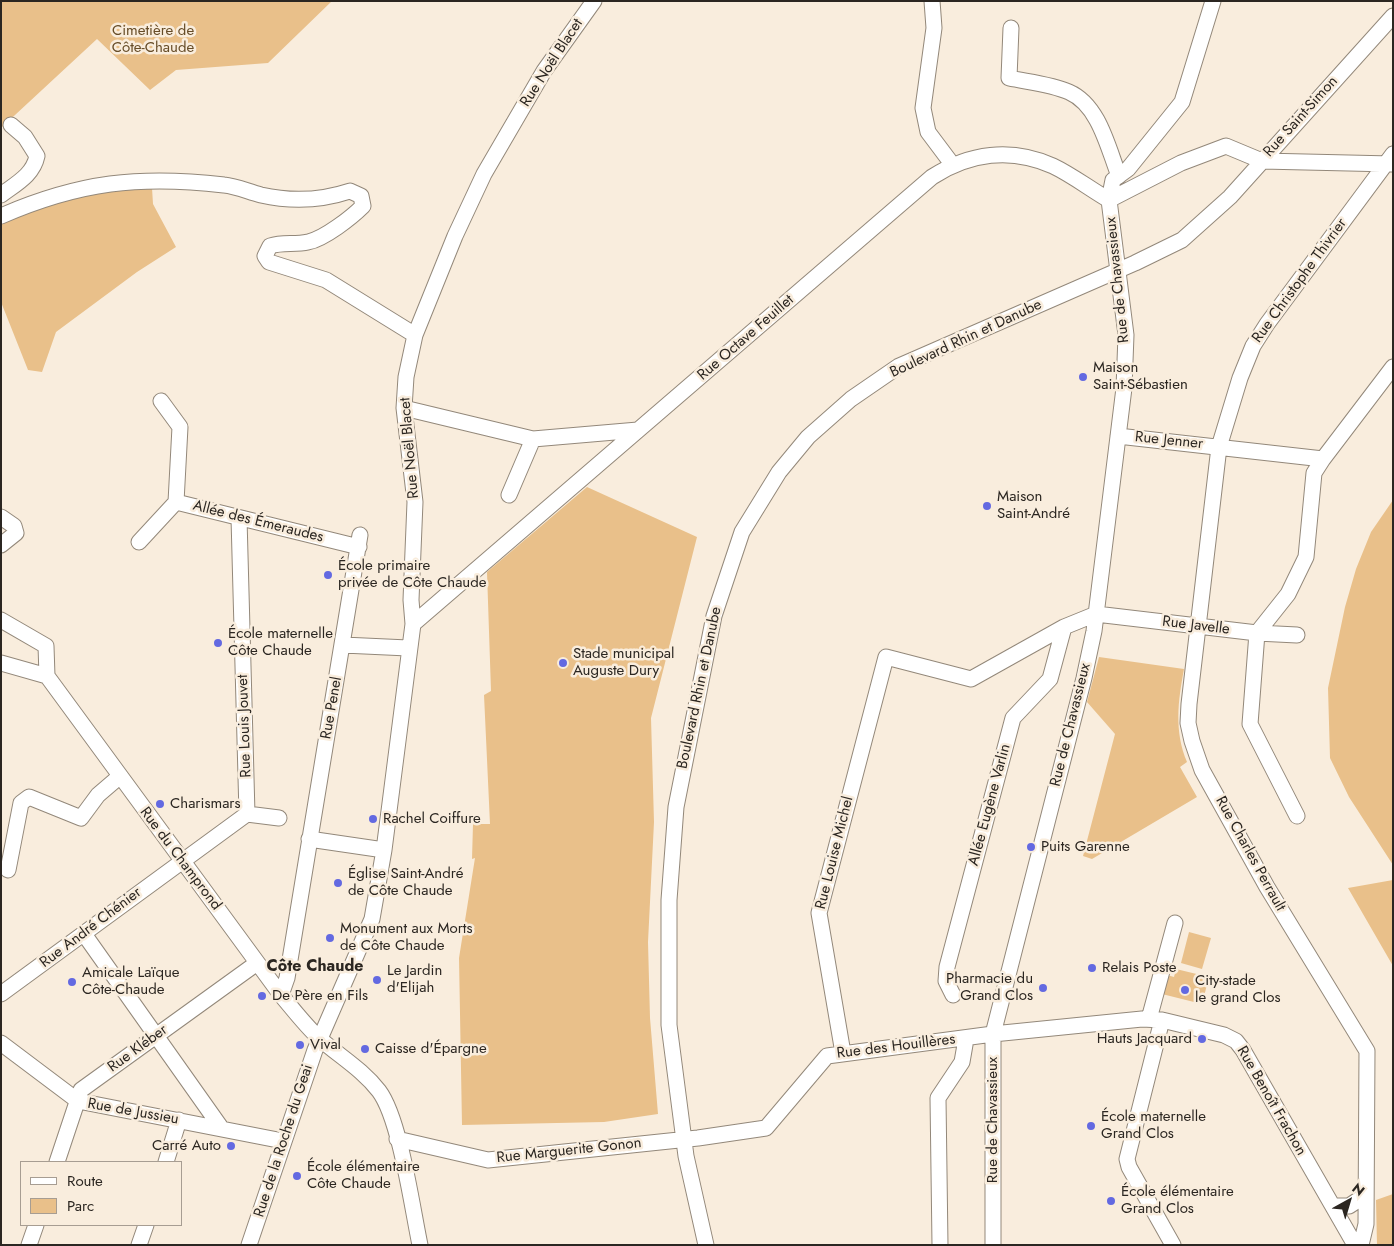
<!DOCTYPE html>
<meta charset="utf-8">
<style>
body{margin:0}
#map{position:relative;width:1394px;height:1246px;overflow:hidden;background:#f9eddd;font-family:Jost,sans-serif}
canvas{display:block}
.frame{position:absolute;inset:0;border:2px solid #2b2621;pointer-events:none}
.legend{position:absolute;left:20px;top:1161px;width:162px;height:65px;box-sizing:border-box;background:#f9eddd;border:1px solid #a79d92;margin:0;padding:6px 9px;list-style:none;font-size:15px;color:#2b2621}
.legend li{display:flex;align-items:center;gap:10px;height:25px}
.legend b{width:25px;border:1px solid #a79d92}
.north{position:absolute;left:1324px;top:1176px;width:50px;height:50px;-webkit-text-stroke:4px #f9eddd;paint-order:stroke;rotate:39deg;font-size:14px;font-weight:700;line-height:20px;text-align:center;color:#2b2621}
.north::after{content:'';display:block;margin:auto;width:18px;height:22px;background:#2b2621;clip-path:polygon(50% 0,100% 100%,50% 72%,0 100%)}
</style>
<div id="map">
<canvas width="1394" height="1246"></canvas>
<div class="frame"></div>
<ul class="legend">
<li><b style="height:6px;background:#fff"></b>Route</li>
<li><b style="height:14px;background:#e9c08a"></b>Parc</li>
</ul>
<div class="north">N</div>
</div>
<script>
const ctx = document.querySelector('canvas').getContext('2d');
ctx.lineJoin = 'round';
function fill(path, color) { ctx.fillStyle = color; ctx.fill(path, 'evenodd'); }
function trace(path, color, width, dash) { ctx.strokeStyle = color; ctx.lineWidth = width; ctx.lineCap = dash ? 'butt' : 'round'; ctx.setLineDash(dash || []); ctx.stroke(path); }
function label(font, color, halo, rows, align = 'center') {
  ctx.font = font + ' Jost,sans-serif'; ctx.lineWidth = 5; ctx.setLineDash([]); ctx.textBaseline = 'middle'; ctx.strokeStyle = halo; ctx.fillStyle = color; for (const [text, x, y, turn = 0] of rows) {
    ctx.save(); ctx.translate(x, y); ctx.rotate((+turn || 0) * Math.PI / 180); ctx.textAlign = isNaN(turn) ? turn : align; if (halo) ctx.strokeText(text, 0, 0); ctx.fillText(text, 0, 0); ctx.restore();
  }
}
const green = new Path2D(`
 M1 1H332L268 63 176 70 150 90 97 39 1 128Z
 M116 187 152 188 153 204 176 247 137 272 56 332 42 372 28 370 1 302V221L34 206Z
 M587 487 697 537 651 718 654 822 648 942 650 1018 658 1114 604 1122 462 1125 459 958 475 858 472 859 473 824H490L484 695 491 691 487 572Z
 M1393 500V865L1349 797 1330 758 1328 688 1345 607 1356 569 1371 532Z
 M1099 657 1184 669C1178 701 1174 731 1187 762L1180 767 1197 797 1092 859 1083 856 1115 734 1087 702Z
 M1393 880V966L1348 888Z
 M1189 932 1211 938 1202 969 1181 963Z
 M1176 969 1209 977 1202 1004 1162 994 1167 975 1174 977Z
 M1393 1194V1245H1377L1376 1200Z`);
const minor = new Path2D(`
 M932 1 934 28 923 108 928 132 952 164
 M1011 28 1009 78C1028 82 1051 84 1069 92 1099 105 1108 148 1119 176
 M1 195C17 183 33 175 37 156L25 137 11 125
 M1109 200 1181 163 1226 146 1262 161 1392 164
 M1 216C79 182 140 175 224 185 236 186 249 192 261 195 292 202 320 201 350 191L361 196 363 206C352 217 324 239 308 242 295 245 283 242 270 246L265 256 269 262 326 280 415 335
 M161 401 180 427 176 502 359 547
 M404 408 533 439 638 430
 M1118 436 1323 459 1393 367
 M509 495 533 439
 M1 517 14 526 16 533 1 545
 M239 518 247 814
 M139 542 176 502
 M1 620 46 646 47 676
 M413 624 932 177C969 153 1011 147 1053 166 1072 175 1090 189 1109 200
 M343 645 408 648
 M1 663 47 676
 M47 676 281 995C293 1009 305 1025 319 1038 339 1056 362 1069 379 1091 400 1119 412 1207 420 1245
 M247 814 279 818
 M1297 816 1250 724 1257 633 1288 594 1306 557 1314 473 1323 459
 M309 839 384 850
 M8 870 21 803 29 797 81 818 98 795 119 777
 M84 934 222 1129
 M1 994 247 814
 M281 995 287 978 360 535
 M953 995 946 981 947 967 1013 718 1050 679 1064 627
 M1149 1019 1175 923
 M1162 1020 1127 1159 1129 1167 1173 1245
 M1 1043 78 1101 283 1141
 M843 1053 819 913 886 657 971 679 1064 627 1096 614 1257 633 1297 635
 M397 1139 488 1160 698 1138 766 1128 827 1056 993 1034 1142 1019 1162 1020 1224 1035 1236 1041 1243 1050 1355 1245
 M57 1162 81 1090 257 963
 M166 1162 179 1120
 M1333 1206H1349L1366 1195
 M29 1245 36 1225
 M139 1245 146 1225
 M249 1245 315 1050 372 919 384 850 413 624 411 600 415 502 404 408 406 377 415 335 455 236 484 174 544 71 594 1
 M706 1245 686 1156 669 1025V900L676 807 714 616 742 532 779 472 808 437 851 399 899 366 1135 263 1182 240 1230 197 1393 16
 M940 1245 938 1098 962 1062 966 1039
 M993 1245V1034L1084 678 1094 631 1124 388 1126 335 1109 200 1113 180 1128 169 1182 102 1213 1
 M1361 1245 1366 1224 1367 1051 1267 887 1202 770 1192 741 1188 723 1189 704 1219 447 1240 378 1253 346 1267 324 1393 154`);
const markers = [
 [1083,377,5,"#6369e1"],
 [987,506,5,"#6369e1"],
 [328,575,5,"#6369e1"],
 [218,643,5,"#6369e1"],
 [563,663,5,"#6369e1"],
 [160,804,5,"#6369e1"],
 [373,819,5,"#6369e1"],
 [1031,847,5,"#6369e1"],
 [338,883,5,"#6369e1"],
 [330,938,5,"#6369e1"],
 [1092,968,5,"#6369e1"],
 [377,980,5,"#6369e1"],
 [72,982,5,"#6369e1"],
 [1043,988,5,"#6369e1"],
 [1185,990,5,"#6369e1"],
 [262,996,5,"#6369e1"],
 [1202,1039,5,"#6369e1"],
 [300,1045,5,"#6369e1"],
 [365,1049,5,"#6369e1"],
 [1091,1126,5,"#6369e1"],
 [231,1146,5,"#6369e1"],
 [297,1176,5,"#6369e1"],
 [1111,1201,5,"#6369e1"]
];
const parkNames = [
 ["Cimetière de",153,31],
 ["Côte-Chaude",153,48]
];
const streetNames = [
 ["Rue Noël Blacet",552,63,-57],
 ["Rue Saint-Simon",1301,117,-48],
 ["Rue de Chavassieux",1118,280,-96],
 ["Rue Christophe Thivrier",1300,281,-54],
 ["Rue Octave Feuillet",746,338,-41],
 ["Boulevard Rhin et Danube",966,339,-25],
 ["Rue Jenner",1169,441,6],
 ["Rue Noël Blacet",410,448,-95],
 ["Allée des Émeraudes",258,522,14],
 ["Rue Javelle",1196,626,7],
 ["Boulevard Rhin et Danube",700,688,-78],
 ["Rue Penel",332,708,-80],
 ["Rue de Chavassieux",1071,725,-76],
 ["Rue Louis Jouvet",245,726,-92],
 ["Allée Eugène Varlin",990,805,-75],
 ["Rue Louise Michel",835,853,-76],
 ["Rue Charles Perrault",1250,854,61],
 ["Rue du Champrond",180,859,53],
 ["Rue André Chénier",91,928,-37],
 ["Rue des Houillères",896,1047,-7],
 ["Rue Kléber",138,1049,-36],
 ["Rue Benoît Frachon",1271,1101,60],
 ["Rue de Jussieu",133,1112,10],
 ["Rue de Chavassieux",993,1120,-90],
 ["Rue de la Roche du Geai",284,1141,-72],
 ["Rue Marguerite Gonon",569,1151,-6]
];
const poiNames = [
 ["Maison",1093,368],
 ["Saint-Sébastien",1093,385],
 ["Maison",997,497],
 ["Saint-André",997,514],
 ["École primaire",338,566],
 ["privée de Côte Chaude",338,583],
 ["École maternelle",228,634],
 ["Côte Chaude",228,651],
 ["Stade municipal",573,654],
 ["Auguste Dury",573,671],
 ["Charismars",170,804],
 ["Rachel Coiffure",383,819],
 ["Puits Garenne",1041,847],
 ["Église Saint-André",348,874],
 ["de Côte Chaude",348,891],
 ["Monument aux Morts",340,929],
 ["de Côte Chaude",340,946],
 ["Relais Poste",1102,968],
 ["Le Jardin",387,971],
 ["d'Elijah",387,988],
 ["Amicale Laïque",82,973],
 ["Côte-Chaude",82,990],
 ["Pharmacie du",1033,979,"right"],
 ["Grand Clos",1033,996,"right"],
 ["City-stade",1195,981],
 ["le grand Clos",1195,998],
 ["De Père en Fils",272,996],
 ["Hauts Jacquard",1192,1039,"right"],
 ["Vival",310,1045],
 ["Caisse d'Épargne",375,1049],
 ["École maternelle",1101,1117],
 ["Grand Clos",1101,1134],
 ["Carré Auto",221,1146,"right"],
 ["École élémentaire",307,1167],
 ["Côte Chaude",307,1184],
 ["École élémentaire",1121,1192],
 ["Grand Clos",1121,1209]
];
const neighbourhoodNames = [
 ["Côte Chaude",315,967]
];
fill(green, '#e9c08a');
trace(minor, '#93887a', 17);
trace(minor, '#fff', 15);
for (const [x, y, r, color] of markers) { const dot = new Path2D(); dot.arc(x, y, r, 0, 2 * Math.PI); ctx.fillStyle = color; ctx.fill(dot); trace(dot, '#f9eddd', 2); }
label('15px', '#664c27', '#f9eddd', parkNames);
label('15px', '#2b2621', '#f9eddd', streetNames);
label('15px', '#2b2621', '#f9eddd', poiNames, 'left');
label('bold 16px', '#2b2621', '#f9eddd', neighbourhoodNames);
</script>
